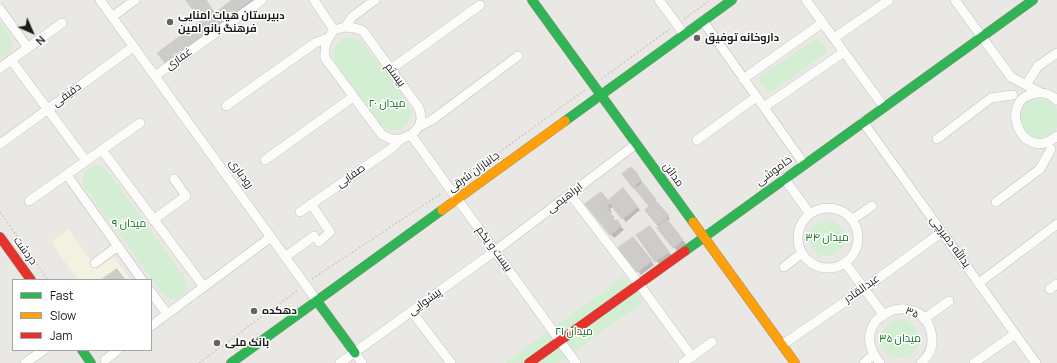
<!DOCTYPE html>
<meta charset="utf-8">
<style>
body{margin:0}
#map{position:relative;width:1057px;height:363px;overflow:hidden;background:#eae8e4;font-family:Manrope,sans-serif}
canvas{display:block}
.legend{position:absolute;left:12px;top:279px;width:140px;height:72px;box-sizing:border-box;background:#fff;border:1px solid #a4a4a4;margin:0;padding:5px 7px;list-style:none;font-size:12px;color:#1c1c1c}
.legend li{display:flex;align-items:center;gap:8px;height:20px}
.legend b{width:20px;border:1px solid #a4a4a4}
.north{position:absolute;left:12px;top:12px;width:40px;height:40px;-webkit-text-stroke:3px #fff;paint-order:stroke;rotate:135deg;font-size:11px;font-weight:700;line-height:16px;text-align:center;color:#1c1c1c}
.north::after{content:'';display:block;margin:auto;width:14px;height:18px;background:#1c1c1c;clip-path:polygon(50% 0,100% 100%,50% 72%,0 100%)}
</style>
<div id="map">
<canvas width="1057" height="363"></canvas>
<ul class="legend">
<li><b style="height:5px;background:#30b455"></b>Fast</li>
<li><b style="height:5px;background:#ff9f0a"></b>Slow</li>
<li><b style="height:5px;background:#e5322d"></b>Jam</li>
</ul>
<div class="north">N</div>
</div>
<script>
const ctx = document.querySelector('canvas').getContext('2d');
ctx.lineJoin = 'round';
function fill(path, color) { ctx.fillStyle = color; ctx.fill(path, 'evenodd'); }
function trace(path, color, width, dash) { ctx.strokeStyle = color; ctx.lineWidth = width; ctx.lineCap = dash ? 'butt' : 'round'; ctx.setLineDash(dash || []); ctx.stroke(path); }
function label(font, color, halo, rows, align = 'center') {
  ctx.font = font + ' Manrope,Cairo,sans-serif'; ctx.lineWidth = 3; ctx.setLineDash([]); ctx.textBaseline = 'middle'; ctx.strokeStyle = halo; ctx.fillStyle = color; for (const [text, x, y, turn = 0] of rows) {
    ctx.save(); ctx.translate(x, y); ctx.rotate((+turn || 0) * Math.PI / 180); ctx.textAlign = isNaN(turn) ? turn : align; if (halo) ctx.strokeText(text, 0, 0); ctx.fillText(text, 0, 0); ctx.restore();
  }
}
const education = new Path2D(`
 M68 229 97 269 114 257 131 280H78L51 242Z`);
const park = new Path2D(`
 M0 22C8 33 23 51 0 57Z
 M347 37H352L361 40 409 105C415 125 397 138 380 125L335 63C331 51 335 41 347 37Z
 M818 37 828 52 768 94 758 78Z
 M1019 118a20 20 0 1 1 40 0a20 20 0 1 1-40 0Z
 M97 165 102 166 106 169 186 279C191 293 177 304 164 296L84 186C80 175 86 167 97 165Z
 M809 238a18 18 0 1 1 36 0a18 18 0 1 1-36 0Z
 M624 276 643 302 559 363H505Z
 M881 339a19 19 0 1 1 38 0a19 19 0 1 1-38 0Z`);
const shadow = new Path2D(`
 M187 0H205L215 13 234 0H259L166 63 159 53 202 21Z
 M637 173 642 182 641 183 670 219 667 221 686 244 677 251 646 210 651 207 623 174Z
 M627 193 640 210 626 222 614 206 610 209 612 212 610 213 614 217 613 218 624 230 614 238 586 204 608 202Z
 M653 230 672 256 660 264 656 261Z
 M636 241 654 265 641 275 620 248Z`);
const building = new Path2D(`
 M186 0H206L215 13 232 0H251L165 63 157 53 201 21Z
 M631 167 638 174 637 175 641 180 635 185 636 187 634 189 622 174Z
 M643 183 656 200 649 206 635 189Z
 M623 188 638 207 622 219 608 201Z
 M601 192 610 203 607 205 609 208 607 210 608 211 609 210 611 213 610 215 614 217 612 218 615 222 617 220 621 226 610 235 585 204Z
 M656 201 669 216 657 225 645 210Z
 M667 219 683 240 673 248 657 228Z
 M650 226 669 252 655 262 636 235Z
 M633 237 652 261 637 272 618 248Z
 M117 269 125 280H101Z`);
const path = new Path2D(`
 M684 19 710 0
 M601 79 670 29
 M457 183 585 90
 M0 212 48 280
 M312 279 442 193
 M199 363 298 290`);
const street = new Path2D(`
 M100 0 317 301
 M314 0 334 30
 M659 0 684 34
 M806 0 884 107
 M955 0 1011 77 1041 93
 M0 9 28 48
 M112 17 135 0
 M703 21 804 164
 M345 27 355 28 363 31 419 108C420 111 421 115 421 118 421 132 404 141 391 139 388 138 385 136 382 135L325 58C324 46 327 39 334 30Z
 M345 27 352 17 375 0
 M834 38 889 0
 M11 60 86 161
 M0 68 62 23
 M391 69 480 5
 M155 76 262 0
 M743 79 822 23
 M1026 85 1038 66 1057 53
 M1057 100C1051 95 1044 92 1037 93 995 98 1022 166 1057 136
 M226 106 315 43 328 38
 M764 107 844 52
 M863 122 1036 363
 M418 127 432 120 518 56
 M411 135 576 363
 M937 139 991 98 1013 95
 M697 140 756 97
 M0 144 133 47
 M102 150 204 287
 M265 160 353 97
 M67 175 142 280
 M784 178 810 214
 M570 194 639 284 692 357
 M29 201 140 123
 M996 202 1040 169 1051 149
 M311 204 330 232 319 242
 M798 238a30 30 0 1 1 60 0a30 30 0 1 1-60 0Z
 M300 212 392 148 401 139
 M853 219 872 206
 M153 220 186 196 174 179
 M285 257 314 236
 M95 263 118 246
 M845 263 883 314
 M784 267 802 253
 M979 283 1057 224
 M1050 289 1057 284
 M151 292 167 314
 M412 312 451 363
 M924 319 949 301
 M151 326 271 237
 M782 345 865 288 942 232
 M355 353 362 363
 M105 360 118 350
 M25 363 44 350
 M340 363 495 251 636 144
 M683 363 712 342
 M864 363 873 355
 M880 363C842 317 920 285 931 332 934 344 930 355 921 363
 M974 363 1015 334`);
const fast = new Path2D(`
 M532 0 693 222
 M565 121 732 0
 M685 251 1033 0
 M317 301 355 353
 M82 350 91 363
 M231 363 442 210`);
const slow = new Path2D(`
 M442 210 565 121
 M693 222 795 363`);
const jam = new Path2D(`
 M0 237 31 280
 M529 363 685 251`);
const markers = [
 [170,22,4,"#646362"],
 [697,38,4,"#646362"],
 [254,311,4,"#646362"],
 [217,343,4,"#646362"]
];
const poiNames = [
 ["دبیرستان هیات امنایی",178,16],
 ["فرهنگ بانو امین",178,29],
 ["داروخانه توفیق",705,38],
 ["دهکده",262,311],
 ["بانک ملی",225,343]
];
const streetNames = [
 ["غفاری",179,59,-35],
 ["بیستم",395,75,54],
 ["دقیقی",67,95,-36],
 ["خاموشی",774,171,-36],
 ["جانبازان شرقی",474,172,-36],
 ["رودباری",241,174,54],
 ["مدائن",673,175,54],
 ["صفایی",351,176,-35],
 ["ابراهیمی",565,198,-37],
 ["یدالله دمیرچی",950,242,54],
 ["بیست و یکم",494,249,54],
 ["دردشت",25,251,54],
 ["عبدالقادر",862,289,-35],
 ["پیشوایی",425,302,-36],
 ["۳۵",912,313,23]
];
const parkNames = [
 ["میدان ۲۰",387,104],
 ["میدان ۹",129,224],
 ["میدان ۳۴",827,238],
 ["میدان ۲۱",574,332],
 ["میدان ۳۵",900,339]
];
fill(education, '#f3f2e0');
fill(park, '#d4eed4');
fill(shadow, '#0003');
fill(building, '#ceccc9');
trace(building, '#cdcac6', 1);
trace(street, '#c1c0bf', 10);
trace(fast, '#90917e', 10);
trace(slow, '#90917e', 10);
trace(jam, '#90917e', 10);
trace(path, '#d3c8c6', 1.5, [2, 2]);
trace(street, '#fcfcfb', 9);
trace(fast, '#30b455', 9);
trace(slow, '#ff9f0a', 9);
trace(jam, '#e5322d', 9);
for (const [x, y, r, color] of markers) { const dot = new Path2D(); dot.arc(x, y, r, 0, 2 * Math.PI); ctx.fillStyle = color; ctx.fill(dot); trace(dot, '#fff', 1.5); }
label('bold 11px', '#1c1c1c', '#fff', poiNames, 'left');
label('11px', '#1c1c1c', '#fff', streetNames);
label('11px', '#156e1f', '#fff', parkNames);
</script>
